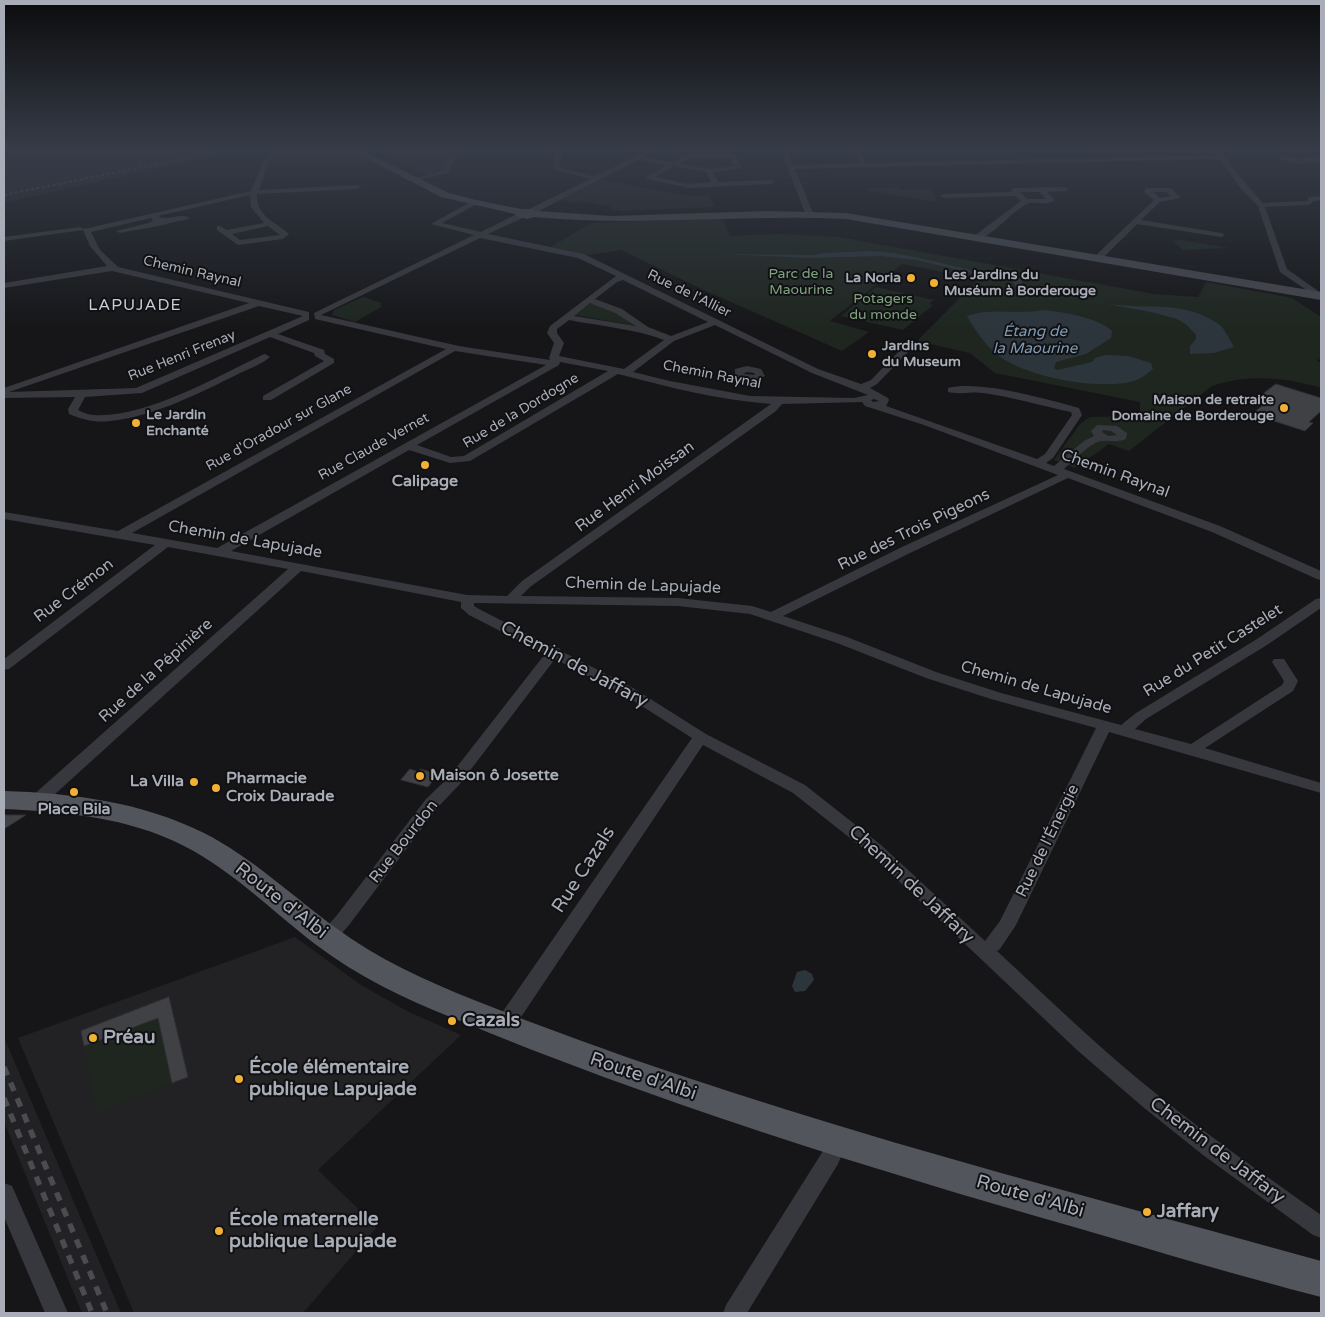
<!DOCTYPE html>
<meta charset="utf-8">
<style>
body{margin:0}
#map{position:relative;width:1325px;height:1317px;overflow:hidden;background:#161618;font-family:"Varela Round",sans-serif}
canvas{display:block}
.frame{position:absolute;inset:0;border:5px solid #a8adb8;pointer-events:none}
</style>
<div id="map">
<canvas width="1325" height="1317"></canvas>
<div class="frame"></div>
</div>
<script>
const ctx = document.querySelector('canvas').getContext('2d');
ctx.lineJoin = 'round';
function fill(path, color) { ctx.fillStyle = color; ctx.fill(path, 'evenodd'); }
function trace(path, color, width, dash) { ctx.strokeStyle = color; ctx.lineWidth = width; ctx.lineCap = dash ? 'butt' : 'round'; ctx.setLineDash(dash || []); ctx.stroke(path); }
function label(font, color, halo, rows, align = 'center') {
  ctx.font = font + ' "Varela Round",sans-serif'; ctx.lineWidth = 4; ctx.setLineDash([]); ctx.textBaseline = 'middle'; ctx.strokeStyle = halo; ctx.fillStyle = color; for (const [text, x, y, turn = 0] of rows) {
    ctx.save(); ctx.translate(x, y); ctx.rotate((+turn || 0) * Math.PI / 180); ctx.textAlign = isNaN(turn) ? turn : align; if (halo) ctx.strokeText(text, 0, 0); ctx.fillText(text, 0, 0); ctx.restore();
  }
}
const built = new Path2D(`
 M4 148H248L4 203Z
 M290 148H335L357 154 376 164 269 166 277 154Z
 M371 148H455L445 171 428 176Z
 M601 180 689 196H710L715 207 620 211 609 209 611 207 579 201 576 203 561 200Z
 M295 937 361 985 407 1011 461 1035 318 1170 377 1227 303 1313H134L18 1038Z
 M4 1037 121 1313H82L4 1122Z`);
const green = new Path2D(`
 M898 187 900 190 930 189 936 199 934 202 870 191 868 188Z
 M722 218 730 236 778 234 839 237 1154 294 1198 297 1206 282 1292 298 1321 317V359L1317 360 1321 363V388C1286 377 1247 374 1212 386L1129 451 1109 444 1075 468 1054 460 1080 424 1090 417 1140 416V402L995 373 970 353 917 341 979 279 902 264 830 321 869 332 842 351 706 291 621 250 589 255 550 247 592 223Z
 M1181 240 1229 248 1183 250 1173 241Z
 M876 287 934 300 929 304 933 305 903 330 841 316Z
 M363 297 382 303 380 305 383 306 355 322 332 315 334 310Z
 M596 303 635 324 636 326 575 315 587 304Z
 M169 997 188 1077 96 1113 81 1031Z`);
const water = new Path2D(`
 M868 251C905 252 942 264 979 272 993 275 1007 273 1021 279L1023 287C1054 293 1086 302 1117 305 1158 309 1185 301 1220 325 1224 328 1231 342 1234 347L1214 353 1190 354V346L1196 339V335L1187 325 1177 319 1151 312 1016 287 1011 279 971 273 917 260 880 256 811 258 719 254 814 255 823 253Z
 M1042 310C1060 311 1100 318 1112 331L1111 338 1086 354 1056 362 1054 368 1057 370 1092 362 1095 358 1105 355 1128 356 1151 363 1153 369C1148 373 1141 379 1134 381 1099 391 1023 377 995 353 985 344 974 329 967 316 991 307 1018 315 1042 310Z
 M805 970 812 974 814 980 805 991 795 992 792 986 797 972Z`);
const building = new Path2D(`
 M386 148H429V152L404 157Z
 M1276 384 1321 398V411L1309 422 1313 423 1305 431 1252 414 1273 397 1263 394Z
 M410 769 419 772 420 769 438 774 428 787 401 780Z
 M4 815H26L4 829Z
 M169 997 188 1077 172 1083 158 1018 84 1046 81 1031Z`);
const street = new Path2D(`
 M280 148H287L269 162 259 190 357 185 361 187 357 189 257 194C256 217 275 221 289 234L283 239 238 245 217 230V226H220L227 230 264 223 251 207 250 195 158 216C168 222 180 212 190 218 185 221 180 220 174 222 158 227 139 229 120 233L116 231 149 223 153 220 151 218 91 232 100 250 118 267 309 312V320L278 334 324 350 325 354 334 359V363L271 400H263V396L324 361 315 356 314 353 270 337 142 393 85 397 78 410C83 412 88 415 93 415 143 419 217 377 262 355L265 354 270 357C262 364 249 369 240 373 202 392 153 417 110 421 95 423 84 420 69 414L68 409 75 397 4 398V388L249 303 112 271 4 288V283L107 266 90 246 83 230 4 241V237L80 227 84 229 251 191 263 161ZM268 226 280 235 240 240 232 234ZM259 306 303 316 136 388 9 392Z
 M454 148H460L448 173 413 181V179L443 171Z
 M553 148H560L563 150 559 165 561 168 595 176 651 148H658L643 157 672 162 690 154 729 153 735 155 742 168 713 173 718 182 771 180 775 182 771 184 689 188 647 179V177L666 165 638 160 535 213H529V209L590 179 556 170 553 165 556 151ZM729 157 735 166 709 169 679 163 691 158ZM673 166 706 172 711 182 689 184 655 177Z
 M584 148 600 151 621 148C611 156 599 155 587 152Z
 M780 148H786L793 165 859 163 852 148H858L866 163 1217 155 1214 150 1219 149 1246 184 1263 203 1307 201 1309 197 1321 196V200L1314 201 1309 205 1265 207 1287 269 1321 293V300L1280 272 1258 206 1240 188 1220 159 795 169 813 213 809 215 805 213Z
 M1280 156 1299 158 1321 156V162L1298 164 1278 159 1277 158Z
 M1064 187 1068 189 1067 191 1047 192 1055 200C1045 208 1034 199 1025 205 1008 215 995 234 977 240L973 238 974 236 1021 201 1015 196 944 198 940 196 944 194 1012 192 1011 190 1015 188ZM1020 192H1039L1046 199H1027Z
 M1146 188H1171L1181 198 1160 202 1141 220 1221 233 1225 235 1221 237 1137 224 1100 261H1094V257L1154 200 1144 192ZM1153 192H1166L1171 196 1160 198Z
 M472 201 479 203 442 223 481 232 519 213H525V217L488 234 584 254 818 369 861 384 871 380 907 343H913V347L877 384 870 388 888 398 889 400 886 406 1037 459 1045 454 1072 415 1071 412C1042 406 1013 397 983 393 972 391 959 395 948 392V388C981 380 1045 399 1079 408L1082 415 1053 458 1046 463 1054 466 1084 441 1094 436 1091 431 1097 425 1117 426 1127 433 1126 439C1117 443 1111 440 1102 441 1092 441 1072 462 1064 469L1220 526 1321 571V580L1317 579 1212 532 1068 478 910 553 783 616 847 637 936 672 1001 693 1121 725 1136 713 1257 639 1316 599 1321 598V608L1267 645 1146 719 1135 729 1191 744 1282 685 1284 681 1272 662 1274 659H1284L1298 681 1293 691 1205 748 1321 783V793L1109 732 1016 925 1000 949 997 951C1050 1000 1102 1051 1159 1096 1211 1138 1266 1176 1321 1215V1238L1313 1235 1203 1155 1143 1107 1077 1050 869 853 793 793 703 745 511 1032 504 1034 497 1032 495 1026 497 1020 692 738 623 694 555 659 459 785 438 807 349 925C341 934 334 946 321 942L318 937 337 915 426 799 449 777 545 654 469 615 461 608V602L301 571 43 805 37 807 31 805 29 801 31 797 288 569 168 547 9 669 4 670V659L155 545 4 519V512L118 531 446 349 315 319 314 313 474 235 431 224ZM480 238 578 258 616 276 550 326 547 333 554 343 549 358 550 360 459 346 321 315ZM623 280 708 322 671 336 648 327 622 309 595 299 617 282ZM590 303 615 313 636 326 574 316ZM569 320C599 326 636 329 664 340L624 369 559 356 564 343 557 333V329ZM715 325 812 373 868 395 854 398 750 396 670 381 633 372 674 341ZM455 351 546 365 217 548 132 533ZM560 362 608 371 464 456 451 457 417 445 559 365ZM618 374C668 387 719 400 771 404L522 581 507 596 467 595 231 551 409 450 450 463 470 461ZM874 399 879 401 873 402 871 400ZM862 402 865 406 924 425 1058 475 902 547 771 612 752 606 678 598 521 596 530 587 776 411 782 404ZM1103 430 1111 431 1117 435 1108 436 1102 432ZM474 603 678 606 750 614 837 643 926 678 991 699 1096 728 1000 921 985 941 881 845 805 785 706 734 633 688 561 651 559 648 553 647 479 609 474 606Z
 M747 366 761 369 765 376 751 382 735 378V369ZM747 372 754 373 755 375 743 374Z
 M837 1133 844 1135 847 1142 838 1164 747 1313H723L726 1305 823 1151 830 1135Z
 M4 1183 12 1186 68 1313H45L4 1217Z`);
const secondary = new Path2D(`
 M346 148H357L449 193 476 200 521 209H533L538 211 611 216 768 211 846 213 1321 292V300L846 219C742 214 638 227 534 217L527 219 516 216 515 214 441 197Z`);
const primary = new Path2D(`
 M4 791C72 793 142 802 204 833 253 858 292 896 336 928 378 959 426 981 474 1000 749 1110 1036 1182 1321 1261V1297C1239 1276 1156 1251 1074 1227 864 1167 655 1102 453 1018 405 999 357 976 315 944 272 911 233 871 184 846 128 817 65 812 4 809Z`);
const railFar1 = new Path2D(`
 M4 195 237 148`);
const rail = new Path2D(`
 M4 1067 107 1313
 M4 1098 92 1313`);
const markers = [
 [911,278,5,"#f2b134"],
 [934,283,5,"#f2b134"],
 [872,354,5,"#f2b134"],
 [1284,408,5,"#f2b134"],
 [136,423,5,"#f2b134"],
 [425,465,5,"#f2b134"],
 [420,776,5,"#f2b134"],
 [194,782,5,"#f2b134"],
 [216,788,5,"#f2b134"],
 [74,792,5,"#f2b134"],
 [452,1021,5,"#f2b134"],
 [93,1038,5,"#f2b134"],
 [239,1079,5,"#f2b134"],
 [1147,1212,5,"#f2b134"],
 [219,1231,5,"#f2b134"]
];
const farStreetnames = [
 ["Chemin Raynal",192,272,13],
 ["Rue de l'Allier",689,294,26],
 ["Rue Henri Frenay",182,356,-22],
 ["Chemin Raynal",712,375,11],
 ["Rue de la Dordogne",521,411,-31],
 ["Rue d'Oradour sur Glane",279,428,-29],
 ["Rue Claude Vernet",374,447,-29]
];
const farParknames = [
 ["Parc de la",801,274],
 ["Maourine",801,290],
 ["Potagers",883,299],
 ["du monde",883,315]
];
const farPoinames = [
 ["Les Jardins du",944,275],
 ["Muséum à Borderouge",944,291],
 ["La Noria",901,278,"right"],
 ["Jardins",882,346],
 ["du Museum",882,362],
 ["Maison de retraite",1274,400,"right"],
 ["Domaine de Borderouge",1274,416,"right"],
 ["Le Jardin",146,415],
 ["Enchanté",146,431]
];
const farWaternames = [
 ["Étang de",1035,332],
 ["la Maourine",1035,349]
];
const farQuarternames = [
 ["LAPUJADE",135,306]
];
const streetNames = [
 ["Chemin Raynal",1115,474,20],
 ["Rue Henri Moissan",635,487,-36],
 ["Rue des Trois Pigeons",914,530,-26],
 ["Chemin de Lapujade",245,540,10],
 ["Chemin de Lapujade",643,586,2],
 ["Rue Crémon",74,591,-37],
 ["Rue du Petit Castelet",1213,651,-32],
 ["Rue de la Pépinière",156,671,-42],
 ["Chemin de Lapujade",1036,688,16],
 ["Rue de l'Énergie",1048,841,-64],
 ["Rue Bourdon",404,842,-52]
];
const poiNames = [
 ["Calipage",425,482],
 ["Maison ô Josette",430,776,"left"],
 ["Pharmacie",226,779,"left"],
 ["Croix Daurade",226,797,"left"],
 ["La Villa",184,782,"right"],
 ["Place Bila",74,810]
];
const nearStreetnames = [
 ["Chemin de Jaffary",574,665,28],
 ["Rue Cazals",584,870,-57],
 ["Chemin de Jaffary",911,885,43],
 ["Route d'Albi",281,901,38],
 ["Route d'Albi",643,1077,19],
 ["Chemin de Jaffary",1217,1151,37],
 ["Route d'Albi",1030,1197,16]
];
const nearPoinames = [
 ["Cazals",462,1021],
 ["Préau",103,1038],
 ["École élémentaire",249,1068],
 ["publique Lapujade",249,1090],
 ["Jaffary",1157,1212],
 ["École maternelle",229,1220],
 ["publique Lapujade",229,1242]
];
fill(built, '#222225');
fill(green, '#1e261f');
fill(water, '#2c353c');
fill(building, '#404145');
trace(building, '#303034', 1);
fill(street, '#37383d');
fill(secondary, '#45474d');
fill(primary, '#53555c');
trace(railFar1, '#4a4c52', 2, [3, 2.5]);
trace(rail, '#4a4c52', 5.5, [9, 8]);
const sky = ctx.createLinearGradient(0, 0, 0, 332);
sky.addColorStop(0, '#0c0c0d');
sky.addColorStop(0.45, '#363c48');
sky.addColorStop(1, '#363c4800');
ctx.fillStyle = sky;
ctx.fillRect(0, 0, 1325, 332);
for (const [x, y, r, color] of markers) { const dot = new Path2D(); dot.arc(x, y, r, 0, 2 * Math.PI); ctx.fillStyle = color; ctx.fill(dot); trace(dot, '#111113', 2); }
label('14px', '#a8adb8', '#111113', farStreetnames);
label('14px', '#7fa381', '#111113', farParknames);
label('bold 14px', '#a8adb8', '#111113', farPoinames, 'left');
label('italic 15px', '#7f9bb3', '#111113', farWaternames);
ctx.letterSpacing = '1px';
label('16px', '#c9ccd4', '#111113', farQuarternames);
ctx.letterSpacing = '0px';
label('16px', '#a8adb8', '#111113', streetNames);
label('bold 16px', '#a8adb8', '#111113', poiNames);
label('19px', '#a8adb8', '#111113', nearStreetnames);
label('bold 19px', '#a8adb8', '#111113', nearPoinames, 'left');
</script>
